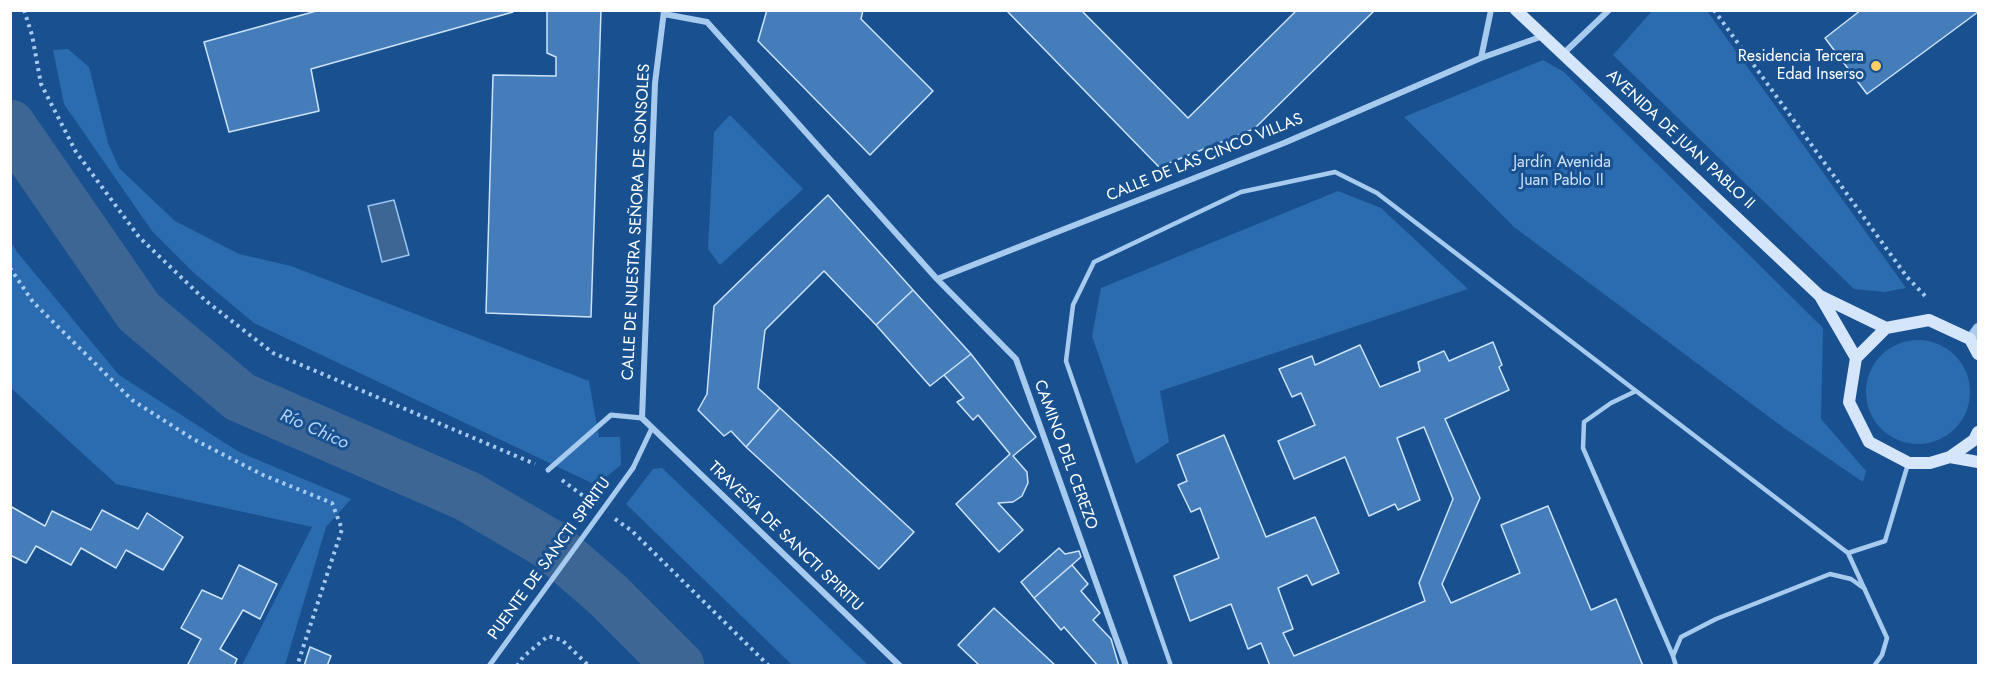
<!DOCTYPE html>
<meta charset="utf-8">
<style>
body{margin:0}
#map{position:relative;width:1989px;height:676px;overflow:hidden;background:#195190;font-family:Jost,sans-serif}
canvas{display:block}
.frame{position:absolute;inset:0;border:12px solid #fff;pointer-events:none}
</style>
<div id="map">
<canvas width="1989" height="676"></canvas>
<div class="frame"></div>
</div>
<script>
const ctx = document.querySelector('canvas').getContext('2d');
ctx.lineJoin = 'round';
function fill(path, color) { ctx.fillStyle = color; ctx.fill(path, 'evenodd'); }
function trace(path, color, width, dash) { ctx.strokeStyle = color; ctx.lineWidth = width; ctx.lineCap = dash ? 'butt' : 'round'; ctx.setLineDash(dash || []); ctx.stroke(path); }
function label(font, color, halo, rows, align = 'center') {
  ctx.font = font + ' Jost,sans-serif'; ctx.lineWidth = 6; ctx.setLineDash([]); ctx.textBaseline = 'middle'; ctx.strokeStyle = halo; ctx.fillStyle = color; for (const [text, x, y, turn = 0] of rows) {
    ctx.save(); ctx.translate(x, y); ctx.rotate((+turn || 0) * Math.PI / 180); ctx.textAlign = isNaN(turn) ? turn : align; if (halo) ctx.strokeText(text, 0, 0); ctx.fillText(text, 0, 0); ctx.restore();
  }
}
const green = new Path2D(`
 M1653 10 1707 11 1906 288 1885 292 1854 289 1613 55Z
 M68 49 89 67 108 143 119 168 175 221 239 254 291 266 589 381 599 437H620L621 465 596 485 254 323 194 273 152 231 64 104 53 50Z
 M1543 60 1564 72 1823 328 1821 419 1866 471 1863 482 1784 428 1514 227 1404 117Z
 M730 115 803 189 720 265 708 249 714 132Z
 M1338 191 1381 208 1468 289 1160 391 1169 442 1136 464 1092 336 1101 288Z
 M10 241 17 252 119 375 239 452 351 499 326 527 285 665H242L312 527 116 484 11 388Z
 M1866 392a52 52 0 1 1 104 0a52 52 0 1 1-104 0Z
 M662 468 868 665H792L626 504 653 469Z`);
const water = new Path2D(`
 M394 200 409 255 382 262 368 206Z`);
const river = new Path2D(`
 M10 125 139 312 240 397 467 496 549 544 609 596 679 666`);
const building = new Path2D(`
 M320 10H512L513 12 311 69 319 111 229 132 204 42Z
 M547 10H601L591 317 486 313 493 75 556 76V57L547 53Z
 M767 10H863L861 19 933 91 870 155 758 41Z
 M1006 10H1081L1188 118 1297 10H1375L1254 129 1159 167Z
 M1861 10H1978V12L1867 94 1825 38Z
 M828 195 913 290 876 325 824 271 765 330 758 388 780 408 746 447 731 431 724 436 698 410 707 394 714 306Z
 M913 290 971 354 930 386 876 325Z
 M1493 342 1502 365 1499 367 1509 390 1445 419 1480 498 1442 584 1451 603 1520 573 1501 525 1548 506 1591 610 1616 599 1643 666H1270L1261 643 1248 649 1231 604 1190 621 1174 576 1219 558 1200 508 1191 512 1178 485 1187 481 1177 455 1224 435 1266 537 1315 517 1339 573 1312 585 1307 575 1278 588 1293 629 1283 633 1294 656 1425 601 1419 583 1453 499 1424 427 1397 438 1420 500 1398 510 1395 504 1369 516 1345 457 1294 479 1278 441 1315 425 1301 393 1292 397 1279 369 1312 356 1315 365 1360 345 1380 387 1420 371 1418 362 1444 351 1449 361Z
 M971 354 1036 437 1013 456 1027 472 1028 483 1022 496 1013 502 998 503 1023 530 999 552 956 504 1010 454 978 415 973 420 957 402 964 398 944 375Z
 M780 408 914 532 879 569 746 447Z
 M10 506 45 526 52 511 91 530 102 510 138 529 147 513 183 537 163 570 126 550 116 568 81 548 71 565 36 546 26 563 10 555Z
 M1059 548 1065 554 1079 551 1081 557 1034 598 1021 582Z
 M239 565 277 584 260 619 243 610 220 649 237 659 234 666H187L201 639 181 628 202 590 222 599Z
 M1072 565 1088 584 1081 591 1100 613 1093 620 1111 639 1119 666H1098L1064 627 1061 630 1034 598Z
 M994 608 1056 666H980L958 645Z
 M310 647 331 656 327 666H304Z`);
const path = new Path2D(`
 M24 10 32 35 41 84 76 152 139 237 206 301 273 353 535 464
 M1714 10 1907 277 1928 299
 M10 268 33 302 132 400 193 439 263 475 332 503 342 529 297 666
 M562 480 590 501
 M615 519 632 531 769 666
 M517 666 523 657 548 636 562 640 589 666`);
const service = new Path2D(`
 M1636 391 1611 403 1584 422 1583 448 1673 656
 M1848 553 1887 638 1882 655 1874 666
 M1171 666 1066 361 1073 305 1094 262 1241 192 1335 172 1377 193 1848 553 1885 541 1908 464
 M1676 666 1673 656 1681 637 1716 619 1830 574 1851 579 1865 589`);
const pedestrian = new Path2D(`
 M633 468 652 428
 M548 470 611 415 642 418`);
const minor = new Path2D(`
 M664 11 655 83 642 418 900 666
 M664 14 707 22 937 279 1016 359 1126 666
 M1564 53 1609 10
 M1481 58 1491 10
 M937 279 1284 143 1481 58 1543 36`);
const tertiary = new Path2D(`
 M1970 339 1978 328`);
const secondary = new Path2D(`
 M1516 10 1820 296 1856 358
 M1820 296 1886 328
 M1978 354 1970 339 1929 320 1886 328 1856 358 1849 402 1869 442 1909 463H1930L1950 457 1974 440 1978 432
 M1950 457 1978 462`);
const pedestrianBridge = new Path2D(`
 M489 666 633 468`);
const markers = [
 [1876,66,6,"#ffce65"]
];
const poiNames = [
 ["Residencia Tercera",1864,57],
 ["Edad Inserso",1864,75]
];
const streetNames = [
 ["AVENIDA DE JUAN PABLO II",1680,140,43],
 ["CALLE DE LAS CINCO VILLAS",1205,158,-22],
 ["CALLE DE NUESTRA SEÑORA DE SONSOLES",637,222,-87],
 ["CAMINO DEL CEREZO",1065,455,70],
 ["TRAVESÍA DE SANCTI SPIRITU",785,537,44],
 ["PUENTE DE SANCTI SPIRITU",550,559,-54]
];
const parkNames = [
 ["Jardín Avenida",1562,163],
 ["Juan Pablo II",1562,181]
];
const waterNames = [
 ["Río Chico",314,430,24]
];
fill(green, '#2b6baf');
fill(water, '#3e6694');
trace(water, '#9ac5f1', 1.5);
trace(river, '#3e6694', 51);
fill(building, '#457dba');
trace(building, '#cde3fb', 1.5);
trace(path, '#a7caef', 4, [3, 4.5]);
trace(service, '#a7caef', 4.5);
trace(pedestrian, '#a7caef', 5);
trace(minor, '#a7caef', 6);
trace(tertiary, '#a7caef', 10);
trace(secondary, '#d5e6fb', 12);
trace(pedestrianBridge, '#a7caef', 5);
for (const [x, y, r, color] of markers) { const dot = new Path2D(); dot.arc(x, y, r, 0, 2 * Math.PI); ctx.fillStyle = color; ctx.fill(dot); trace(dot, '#195190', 2); }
label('16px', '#fff', '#195190', poiNames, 'right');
label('16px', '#fff', '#195190', streetNames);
label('16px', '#cde3fb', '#195190', parkNames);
label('italic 18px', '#b3d4f6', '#195190', waterNames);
</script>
